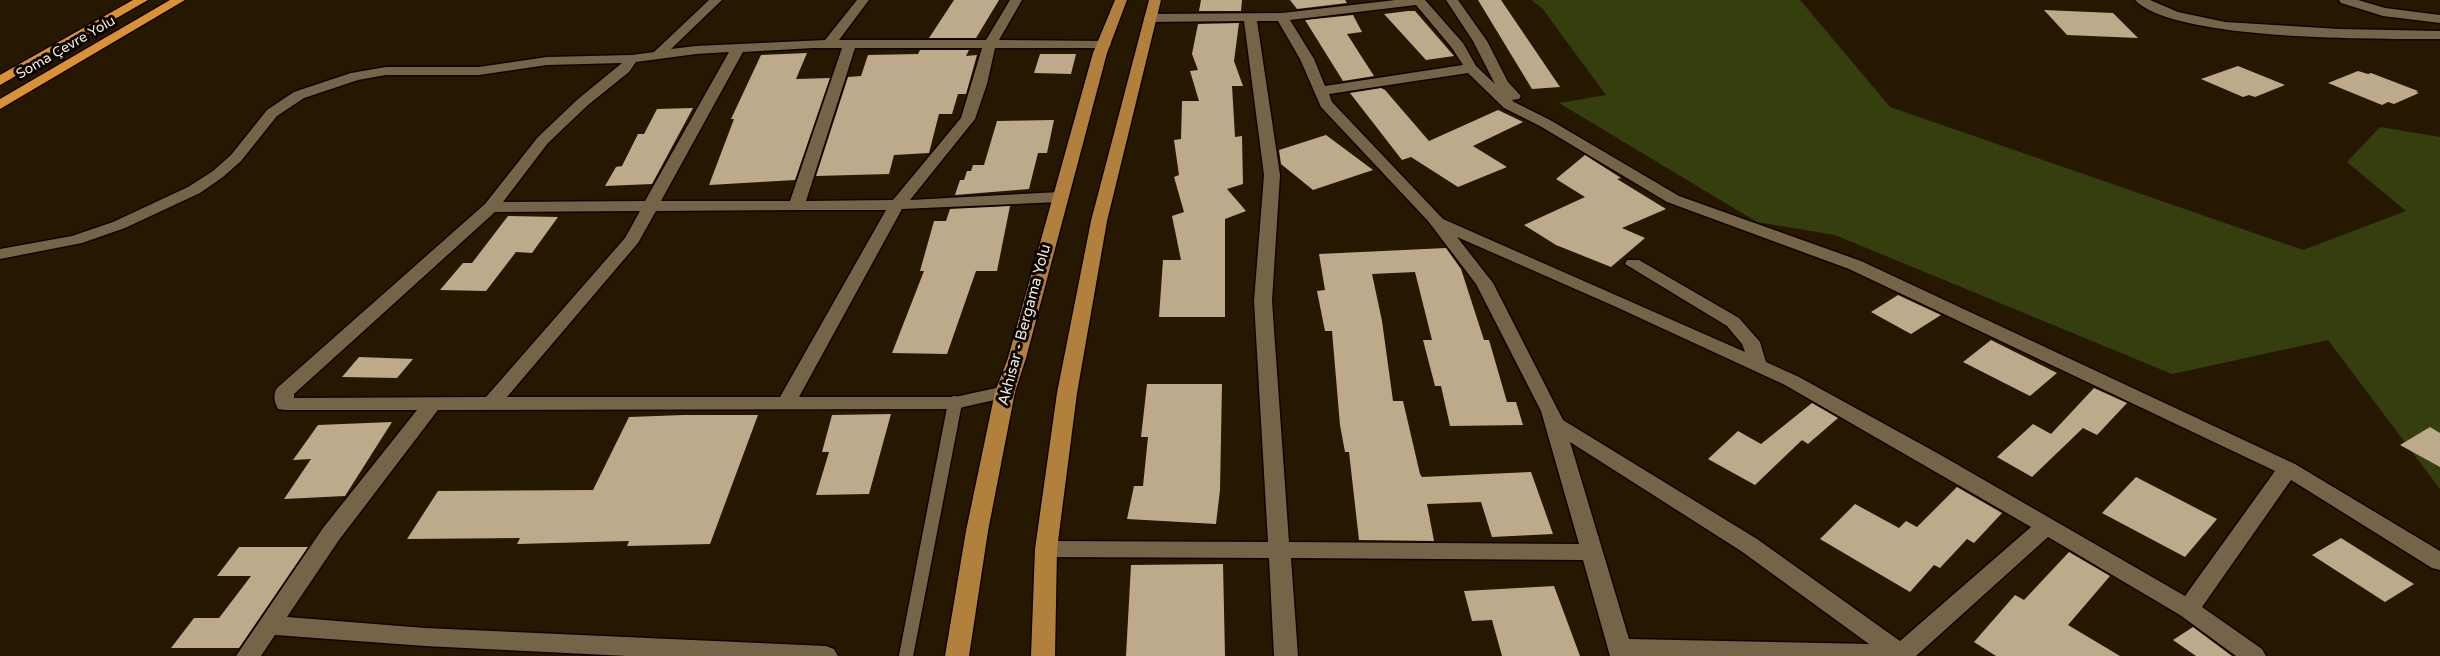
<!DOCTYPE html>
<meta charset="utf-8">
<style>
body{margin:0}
canvas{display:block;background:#261800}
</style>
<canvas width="2440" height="656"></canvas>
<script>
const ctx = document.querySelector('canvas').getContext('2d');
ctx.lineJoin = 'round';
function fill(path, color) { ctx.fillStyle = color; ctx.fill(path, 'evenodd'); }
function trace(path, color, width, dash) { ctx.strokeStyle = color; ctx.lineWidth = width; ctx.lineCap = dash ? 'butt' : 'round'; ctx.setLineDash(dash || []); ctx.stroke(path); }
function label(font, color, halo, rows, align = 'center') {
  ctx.font = font + ' "Varela Round",sans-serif'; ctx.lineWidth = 6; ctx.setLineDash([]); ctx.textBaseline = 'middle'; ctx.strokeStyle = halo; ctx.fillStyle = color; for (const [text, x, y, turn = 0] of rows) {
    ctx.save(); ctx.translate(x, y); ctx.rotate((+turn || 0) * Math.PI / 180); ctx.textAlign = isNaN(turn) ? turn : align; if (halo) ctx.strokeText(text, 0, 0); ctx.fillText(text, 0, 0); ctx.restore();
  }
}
const green = new Path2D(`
 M1531 0H1800L1890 107 2303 250 2406 211 2347 162 2380 127 2440 137V489L2328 340 2172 374 1835 235 1757 222 1559 103 1606 95 1542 8Z`);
const building = new Path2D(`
 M954 0H999L976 38H929Z
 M1201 0H1242L1241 11H1199Z
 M1290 0H1345L1347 3 1297 9Z
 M1478 0H1501L1560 87 1532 89Z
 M2044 10 2113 13 2138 38 2067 35Z
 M1408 11H1415L1454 56 1426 60 1384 14Z
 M1353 15 1362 32 1347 34 1374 76 1343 81 1305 20Z
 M1239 23 1234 61 1243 86H1232L1235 137 1242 136 1243 184 1227 189 1246 211 1225 219V317H1159L1163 260H1181L1172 216 1184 212 1174 177 1179 175 1174 140 1181 139 1182 101H1199L1190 71 1198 70 1192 54 1198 24Z
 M920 50H969L966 56 977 55 966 94H958L952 114H939L929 153 894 155 889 174 816 176 848 77 861 76 868 55 918 54Z
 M807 53 796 79 830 78 795 180 709 185 734 119H731L761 55Z
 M1040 54H1076L1071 74 1034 73Z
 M2238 66 2285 85 2255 97 2249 95 2243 97 2201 79Z
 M2358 71 2368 74 2371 73 2418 91 2416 92 2419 93 2394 104 2388 102 2382 105 2328 83Z
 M1381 88 1385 90 1429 141 1498 110 1523 122 1473 146 1507 167 1458 187 1411 157 1402 160 1350 93Z
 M693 108 652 184 605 186 616 167 622 166 638 134H644L657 109Z
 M1054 120 1047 153H1038L1029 189 955 195 960 180H964L967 171H971L973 165H984L997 121Z
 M1326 135 1373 170 1313 190 1281 164 1279 150Z
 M1585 155 1621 178 1617 179 1666 209 1622 228 1645 238 1611 267 1556 245 1524 225 1585 197 1556 179Z
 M1010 206 997 271H976L947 354 892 353 924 271H920L934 221H946L950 209Z
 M508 216 558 217 532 253 516 252 486 291 440 290 463 263H472Z
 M1446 248 1461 269 1484 340H1489L1507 402H1516L1523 425 1450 426 1441 386H1435L1423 340H1432L1415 272 1372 274 1382 321 1393 401H1403L1420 474 1422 477 1531 472 1553 534 1492 537 1481 502 1427 504 1434 541 1359 540 1349 452H1345L1340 425 1332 331H1325L1317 291 1325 290 1319 254Z
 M1898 295 1941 315 1911 334 1871 312Z
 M1991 340 2057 373 2030 396 1963 362Z
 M359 357 413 359 397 378 342 377Z
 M1147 384H1222L1220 490 1216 524 1127 519 1134 486H1143L1148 437H1141Z
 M2094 388 2127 403 2097 435 2083 428 2032 477 1997 457 2033 424 2051 434Z
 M1812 403 1838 418 1808 444 1802 440 1755 485 1708 459 1738 431 1761 444Z
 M891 414 869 494 816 495 829 452H822L832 415Z
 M684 415H758L710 544 627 546 629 541 517 544 520 538 407 539 438 491 593 490 629 417Z
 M392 422 345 496 284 499 311 459 293 460 318 425Z
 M2430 427 2440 433V467L2400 445Z
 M2136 477 2217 519 2185 557 2102 513Z
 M1957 487 2002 513 1974 543 1967 539 1940 568 1934 565 1910 592 1820 539 1855 504 1899 528 1906 521 1917 527Z
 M2341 538 2414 584 2385 602 2312 555Z
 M239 547H308L239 648H171L194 618H219L251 576H217Z
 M2069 552 2110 576 2068 625 2120 656H1996L1974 642 2015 595 2024 600Z
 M1223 564 1225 656H1126L1131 565Z
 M1554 586 1580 656H1502L1492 620 1472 621 1464 591Z
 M2193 627 2232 656H2196L2173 640Z`);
const lane = new Path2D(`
 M906 656 955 403`);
const street = new Path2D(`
 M709 0H722L671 49 696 46 825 40 857 0H869L839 40H986L1010 0H1022L999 40 1109 41 1111 44 1109 47 1104 48H995L987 84 975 119 910 200 1059 192 1067 197 1059 202 902 209 799 397H955L1005 386 1012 388 1015 392 1012 396 955 409 438 410 339 540 287 617 425 628 826 646 834 649 838 656H627L425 646 275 635 261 656H236L323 528 417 410H285L278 409C274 402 273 394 277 388L485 204 538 137 578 99 622 63 547 65 479 75H386L358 80 304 98 277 116 241 161 223 177 200 193 125 228 82 243 0 259V249L72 236 113 222 188 187 213 171 231 155 267 110 294 92 351 73 386 67H479L547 57 632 55 654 52ZM813 48H842L790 201H661L743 52ZM855 48H982L961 118 893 200 806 201ZM729 52 645 201 503 202 548 143 588 105 629 72 636 62 696 54ZM798 210H886L780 397H507L638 243 656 211ZM640 211 625 238 486 397 294 398V394L495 212Z
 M1396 0H1425L1463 43 1476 66 1495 84 1473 41 1446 0H1458L1487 41 1508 82 1521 96 1519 99 1512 100 1514 102 1550 120 1679 196 1861 261 2295 464 2440 551V570L2432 568 2291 480 2202 607 2262 649 2266 656H2236L2180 615 2048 537 1916 656H1610L1583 560 1291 558 1298 656H1274L1269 558 1046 557 1038 555 1035 549 1038 543 1046 541 1268 542 1254 301 1264 175 1244 21 1149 22 1143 18 1149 14 1282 13ZM1416 5 1452 48 1463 65 1325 86 1314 59 1290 20ZM1257 21H1278L1300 59 1321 107 1428 221 1476 284 1541 411 1579 544 1289 542 1272 301 1280 175ZM1468 73 1504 108 1540 126 1667 202 1849 269 2275 471 2185 596 1939 454 1799 377 1766 362 1760 342 1739 318 1639 260H1627L1625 264 1727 326 1742 344 1745 352 1443 219 1332 102 1329 94ZM1457 237 1614 306 1785 385 2031 527 1900 641 1757 539 1563 420 1493 283ZM1570 442 1741 551 1869 644 1629 639Z
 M2135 0H2150L2178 12 2225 22 2339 29 2440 31V39C2380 39 2173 41 2135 0Z
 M2339 0H2358L2385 8 2440 15V23L2383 16 2341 3Z`);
const primary = new Path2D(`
 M1115 0H1127L1107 53 1026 358 1015 392 988 531 969 656H945L966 531 995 392 1008 358 1093 53Z
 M1149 0H1161L1107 221 1077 393 1057 549 1055 656H1031L1035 549 1057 393 1091 221Z`);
const highway = new Path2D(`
 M133 0H148L0 85V75Z
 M170 0H185L0 109V99Z`);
const farStreetnames = [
 ["Soma Çevre Yolu",66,48,-30]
];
const streetNames = [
 ["Akhisar - Bergama Yolu",1025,325,-75]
];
fill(green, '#353f0e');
fill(building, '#bdaa8b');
trace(lane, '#0f0300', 17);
trace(street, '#0f0300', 3);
trace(primary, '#0f0300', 3);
trace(highway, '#0f0300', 3);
trace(lane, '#756447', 14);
fill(street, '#756447');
fill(primary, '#b2803d');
fill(highway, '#db9237');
label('14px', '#f3e9d9', '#0a0500', farStreetnames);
label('15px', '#f3e9d9', '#0a0500', streetNames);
</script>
